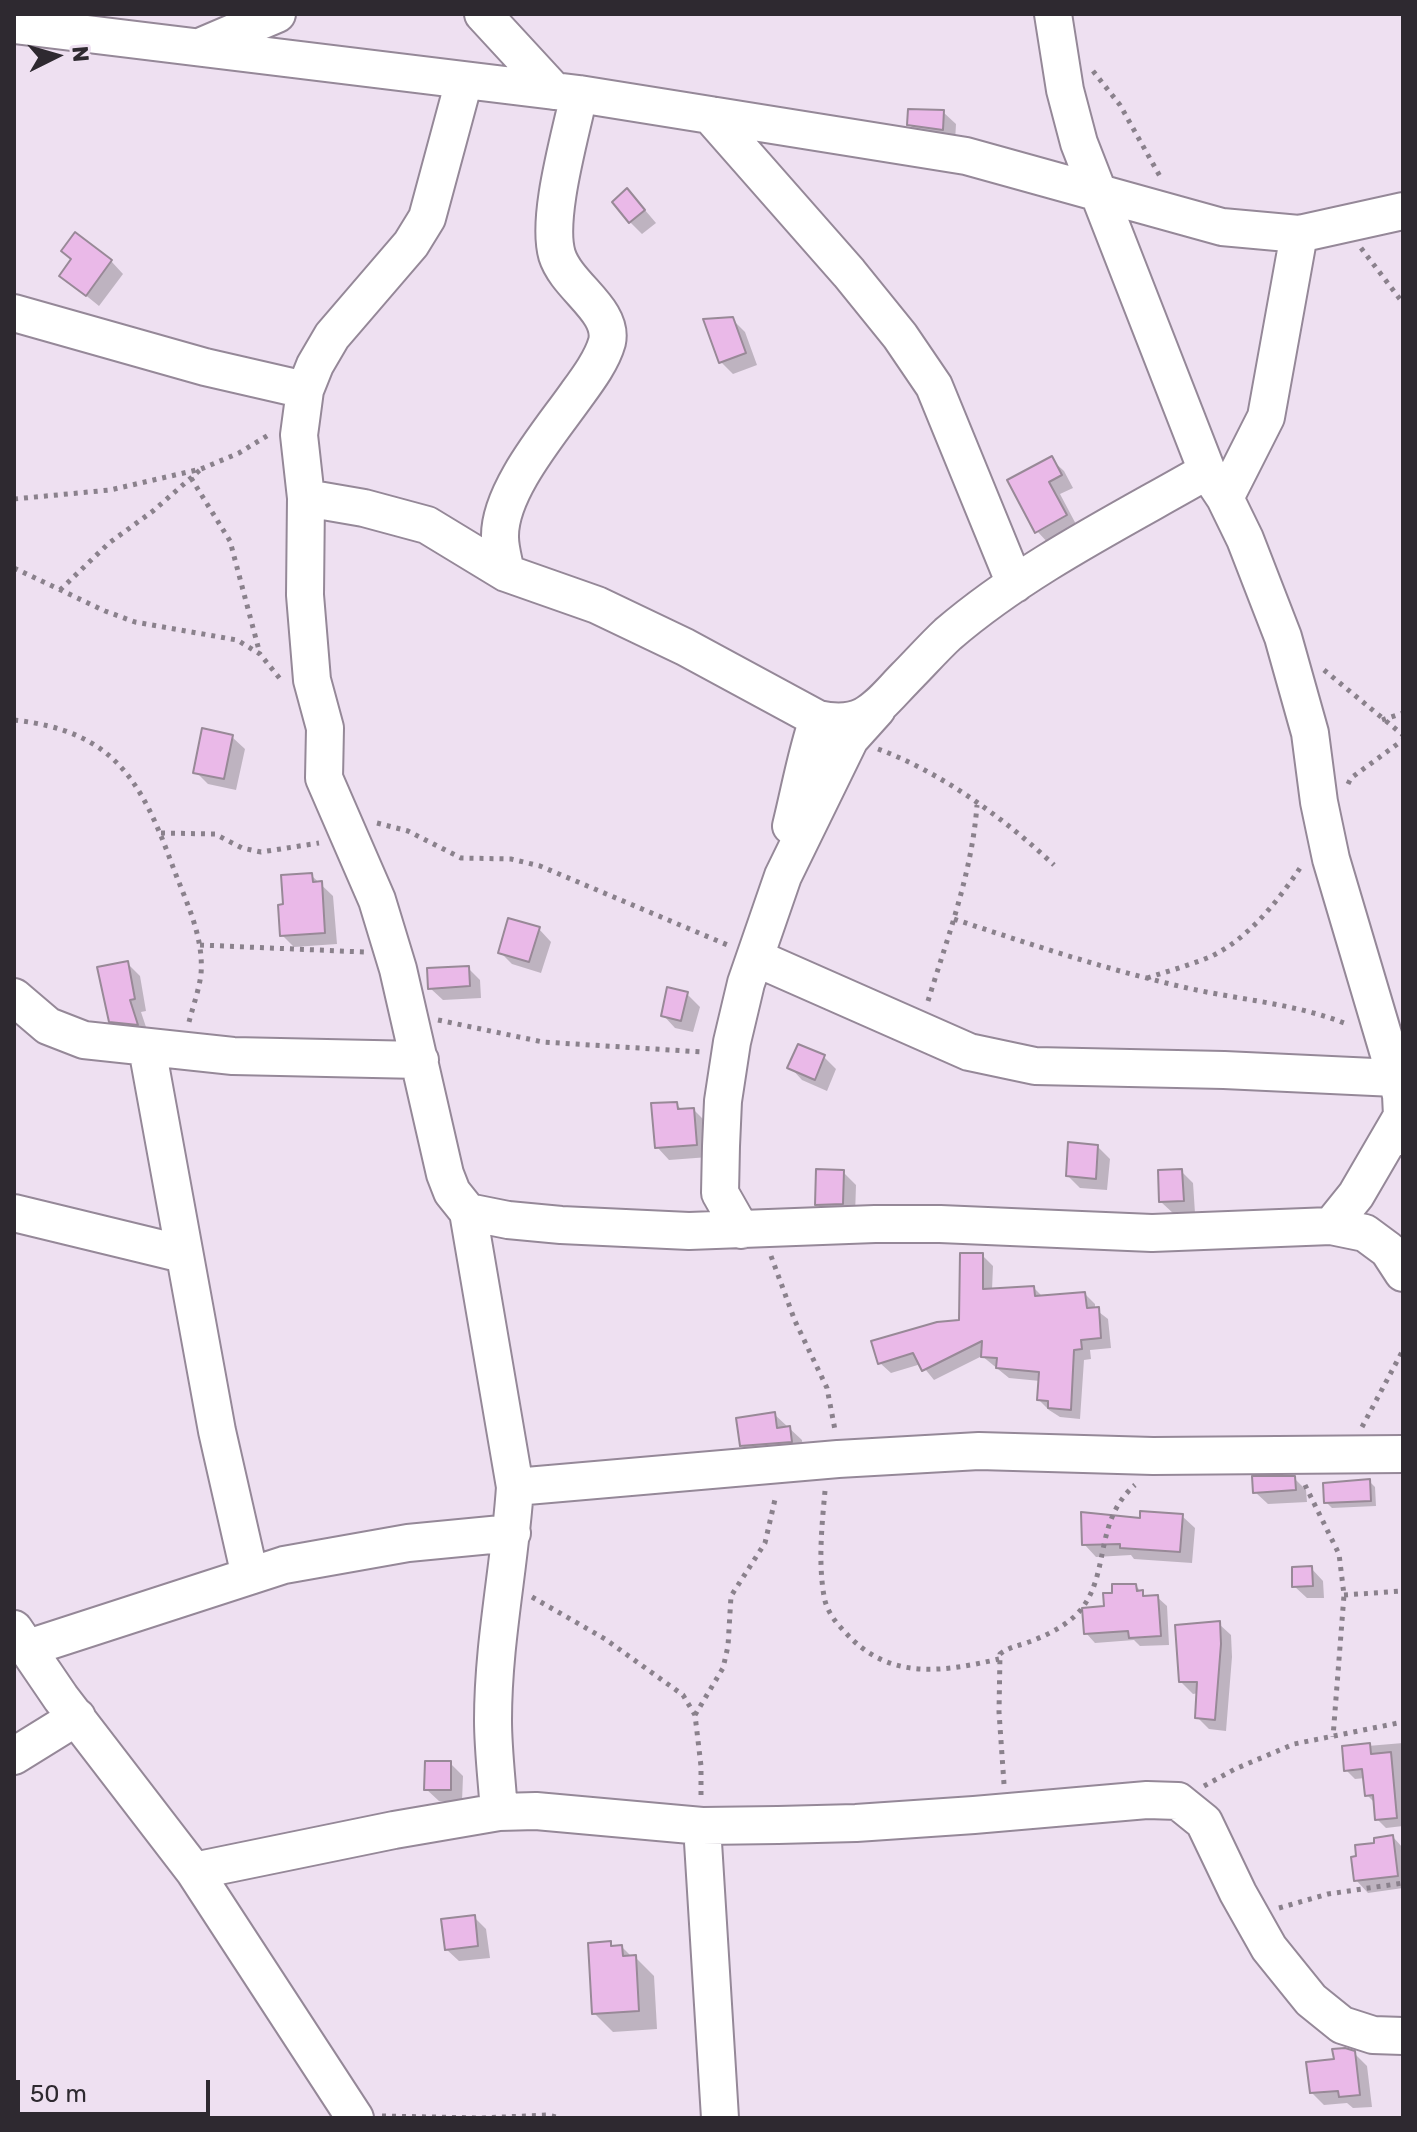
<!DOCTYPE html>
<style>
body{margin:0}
#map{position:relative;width:1417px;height:2132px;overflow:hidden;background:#eee0f1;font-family:Rubik,sans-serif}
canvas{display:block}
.frame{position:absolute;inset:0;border:16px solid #2e2930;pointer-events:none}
.north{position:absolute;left:16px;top:16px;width:80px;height:80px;-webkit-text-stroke:6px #eee0f1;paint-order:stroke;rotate:85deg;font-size:22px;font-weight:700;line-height:32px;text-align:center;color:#2e2930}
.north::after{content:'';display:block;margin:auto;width:28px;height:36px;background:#2e2930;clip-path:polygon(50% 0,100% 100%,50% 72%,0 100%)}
.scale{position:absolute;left:16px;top:2080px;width:194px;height:36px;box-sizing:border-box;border:4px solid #2e2930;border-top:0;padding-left:10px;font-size:24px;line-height:28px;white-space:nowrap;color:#2e2930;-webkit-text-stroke:6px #eee0f1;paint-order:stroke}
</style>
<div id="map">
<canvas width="1417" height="2132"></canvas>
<div class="frame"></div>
<div class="north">N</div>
<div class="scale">50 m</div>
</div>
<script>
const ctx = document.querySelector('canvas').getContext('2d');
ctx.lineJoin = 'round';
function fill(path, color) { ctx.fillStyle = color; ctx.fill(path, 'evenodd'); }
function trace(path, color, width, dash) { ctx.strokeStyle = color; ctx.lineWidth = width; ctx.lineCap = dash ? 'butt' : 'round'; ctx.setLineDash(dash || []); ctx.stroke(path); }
const shadow = new Path2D(`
 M943 112 956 124 955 142 922 137 910 125Z
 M639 203 656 223 642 234 630 222Z
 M111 261 123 274 99 306 62 276Z
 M732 319 745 332 757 365 733 374 721 362Z
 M1051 459 1064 471 1073 488 1060 494 1078 528 1049 544 1037 531Z
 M232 737 245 749 236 790 208 784 196 772Z
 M311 875 333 896 337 944 294 947 282 935 285 906Z
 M539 929 551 942 541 973 512 964 500 952Z
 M127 963 140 976 146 1011 141 1012 149 1036 124 1033 111 1021Z
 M468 968 480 980 481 998 443 1000 430 988Z
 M687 994 700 1007 693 1032 675 1028 663 1015Z
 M824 1057 836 1069 827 1091 802 1080 790 1067Z
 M676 1104 683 1111 694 1110 706 1122 709 1157 669 1160 657 1147Z
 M1097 1146 1110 1159 1107 1190 1080 1188 1068 1176Z
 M1181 1171 1193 1183 1195 1213 1174 1214 1161 1202Z
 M843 1172 856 1185 855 1216 830 1217 817 1204Z
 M982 1255 993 1266 992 1290 1034 1288 1043 1297 1085 1294 1095 1304V1309L1108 1319 1111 1348 1090 1350 1091 1359 1084 1360 1080 1419 1060 1417 1049 1410 1039 1400 1040 1381 1009 1378 982 1356 934 1380 921 1364 891 1373 880 1363 961 1321Z
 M774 1414 802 1440 803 1454 754 1458 742 1445Z
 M1294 1478 1306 1490 1307 1502 1268 1504 1255 1492Z
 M1369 1481 1375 1487 1376 1506 1332 1508 1326 1502Z
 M1182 1516 1195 1528 1192 1563 1134 1559 1131 1555 1096 1557 1084 1544 1141 1520Z
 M1311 1568 1323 1581 1324 1598H1307L1294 1586Z
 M1136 1586 1147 1598 1157 1597 1167 1606 1169 1645 1140 1646 1134 1640 1095 1643 1086 1633 1115 1594Z
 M1219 1624 1231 1635 1232 1657 1226 1731 1209 1729 1197 1717 1199 1693 1193 1694 1181 1682Z
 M1403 1743V1826L1386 1828 1377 1819 1376 1804 1367 1795 1365 1778 1355 1779 1346 1770 1344 1748Z
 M450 1763 463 1776 462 1802 439 1801 426 1789Z
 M1393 1837 1403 1848V1888L1368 1893 1356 1880 1376 1844Z
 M474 1917 486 1929 490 1958 459 1961 446 1949Z
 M610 1943 615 1948 622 1947 632 1957H635L654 1976 657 2029 613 2032 594 2013Z
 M1354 2053 1367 2066 1372 2107 1353 2108 1347 2103 1324 2105 1312 2093 1336 2061Z`);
const building = new Path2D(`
 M908 109 944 110 943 130 907 125Z
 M627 188 645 210 629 223 612 202Z
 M75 232 112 260 86 296 59 276 71 259 61 251Z
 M733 317 746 353 719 363 703 319Z
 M1052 456 1062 475 1049 482 1067 515 1035 533 1007 480Z
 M202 728 233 735 224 779 193 773Z
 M312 873 313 882 322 881 325 933 280 936 278 905 283 904 281 875Z
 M508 918 540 927 529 962 498 953Z
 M128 961 135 999 130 1000 138 1025 109 1022 97 967Z
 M469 966 470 986 428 989 427 968Z
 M667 987 688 992 681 1021 661 1016Z
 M798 1044 825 1055 815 1080 787 1068Z
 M677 1102 678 1109 694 1108 697 1145 655 1148 651 1103Z
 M1068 1142 1098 1145 1096 1179 1066 1176Z
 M816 1169 844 1170 843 1204 815 1205Z
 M1182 1169 1184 1201 1159 1202 1158 1170Z
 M960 1253H983V1289L1034 1286 1035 1296 1085 1292 1087 1308 1099 1307 1101 1338 1081 1340 1082 1349 1074 1350 1071 1410 1048 1408V1401L1037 1400 1039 1372 996 1368 997 1358 981 1357 982 1341 922 1371 913 1353 878 1364 871 1341 937 1322 959 1320Z
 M775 1412 777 1428 790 1426 792 1442 740 1446 736 1418Z
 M1252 1476H1295L1296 1490 1253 1493Z
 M1370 1479 1371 1501 1324 1503 1323 1483Z
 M1140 1511 1183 1514 1180 1552 1120 1548V1544L1082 1545 1081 1512 1140 1518Z
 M1312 1566 1313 1586 1292 1587V1567Z
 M1112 1584H1136L1137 1591 1143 1590V1596L1158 1595 1161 1636 1129 1638 1128 1631 1084 1634 1082 1608 1104 1606 1103 1593H1112Z
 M1220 1621 1221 1644 1215 1720 1195 1718 1197 1682H1179L1175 1625Z
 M1370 1743 1371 1754 1391 1752 1397 1818 1375 1820 1373 1795 1365 1796 1362 1769 1344 1771 1342 1746Z
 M425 1761H451V1790H424Z
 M1393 1835 1398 1876 1354 1881 1351 1857 1356 1856 1355 1845 1374 1843V1838Z
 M475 1915 478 1946 445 1950 441 1919Z
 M611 1941V1946L622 1945 623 1956 636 1955 639 2011 592 2014 588 1943Z
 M1345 2048 1355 2051 1360 2095 1339 2097 1338 2091 1310 2093 1306 2062 1334 2059 1332 2049Z`);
const path = new Path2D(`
 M1093 71 1120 105 1162 180
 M1361 248 1403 303
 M191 478 230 541 260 654
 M14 499 110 490 201 469 239 453 270 434
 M14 568 105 611 135 622 237 640 260 654 281 680
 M60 590 109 543 153 511 200 470
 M1324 670 1403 735
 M14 720C114 731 141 780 173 867 186 902 204 936 201 974 199 990 193 1006 189 1022
 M1382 720 1403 713
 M878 749C941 772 1005 819 1054 865
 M1348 784 1351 778 1403 740
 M377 823 408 831 461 858 511 859 540 866 730 946
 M161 833 215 834 242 848 261 852 319 843
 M954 919C1029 944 1105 969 1183 987 1238 1000 1296 1003 1349 1025
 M200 945 364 952
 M1147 978C1168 971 1191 965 1212 956 1250 937 1279 900 1302 865
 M928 1001C948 936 972 873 977 805
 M438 1020 543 1042 702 1052
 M771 1256 795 1321 827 1388 835 1430
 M1362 1427 1403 1350
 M1305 1485 1339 1554 1344 1595 1333 1737
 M825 1491C822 1524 818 1562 824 1596 826 1610 835 1622 845 1632 889 1681 942 1672 999 1659
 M1344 1595 1403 1591
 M532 1597 605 1639 683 1695 695 1715 701 1766V1797
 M695 1715 723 1668 728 1646 731 1596 765 1543 776 1495
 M1004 1784 999 1712 1000 1654C1009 1647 1018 1646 1029 1642 1045 1636 1064 1627 1077 1614 1112 1577 1092 1522 1135 1485
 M1204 1786 1235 1769 1294 1744 1403 1722
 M1279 1908 1328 1894 1403 1883
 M382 2116 482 2118 547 2115 561 2118`);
const minor = new Path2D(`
 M483 14 554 91
 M1053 14 1065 90 1079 143 1207 471 1225 498 1245 539 1283 637 1310 733 1319 802 1331 859 1401 1095 1403 1137
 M14 25 579 94 966 156 1222 227 1299 234 1403 211
 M202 46 277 14
 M464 81 427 218 411 244 332 336 315 365 305 390 299 435 306 498 305 595 312 680 325 728 324 778 377 900 398 969 445 1174 452 1192 468 1212 508 1220 561 1225 689 1231 875 1224H940L1152 1233 1331 1226 1365 1233 1388 1250 1403 1273
 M710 115 849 273 900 336 934 386 1015 584
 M14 313 205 367 305 390
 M306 498 364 508 427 525 506 573 597 605 685 647 818 719C864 729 876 708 905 678 919 664 933 648 948 634 1025 568 1120 521 1207 471
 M1225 498 1266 417 1299 234
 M506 573C504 561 500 549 500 537 499 491 551 431 577 394 588 379 602 360 607 342 614 310 567 287 557 255 546 217 571 134 579 94
 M791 826C800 790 806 754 818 719
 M756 958 969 1052 1035 1066 1224 1070 1395 1078
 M14 997 48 1026 84 1040 233 1056 420 1060
 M147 1048 217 1431 250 1576
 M468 1212 515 1487C510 1565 493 1641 493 1720 493 1750 497 1781 499 1812
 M14 1213 183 1254
 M1331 1226 1356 1195 1402 1116
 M741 1230 720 1193 721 1146 723 1101 732 1042 746 983 783 876 850 739 877 709
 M515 1487 838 1459 979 1451 1153 1456 1403 1454
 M14 1629 61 1698 194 1871 355 2118
 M28 1648 284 1565 408 1543 512 1533
 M14 1756 77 1717
 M702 1826 720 2118
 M194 1871 394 1830 499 1812 536 1811 702 1826 778 1825 856 1823 974 1815 1147 1800 1178 1801 1204 1822 1238 1893 1269 1948 1311 2000 1342 2025 1373 2035 1403 2036`);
fill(shadow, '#0003');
fill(building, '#eab9e8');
trace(building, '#988997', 2);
trace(minor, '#958898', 40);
trace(path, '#8a818c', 5, [4, 6]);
trace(minor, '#fff', 36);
</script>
